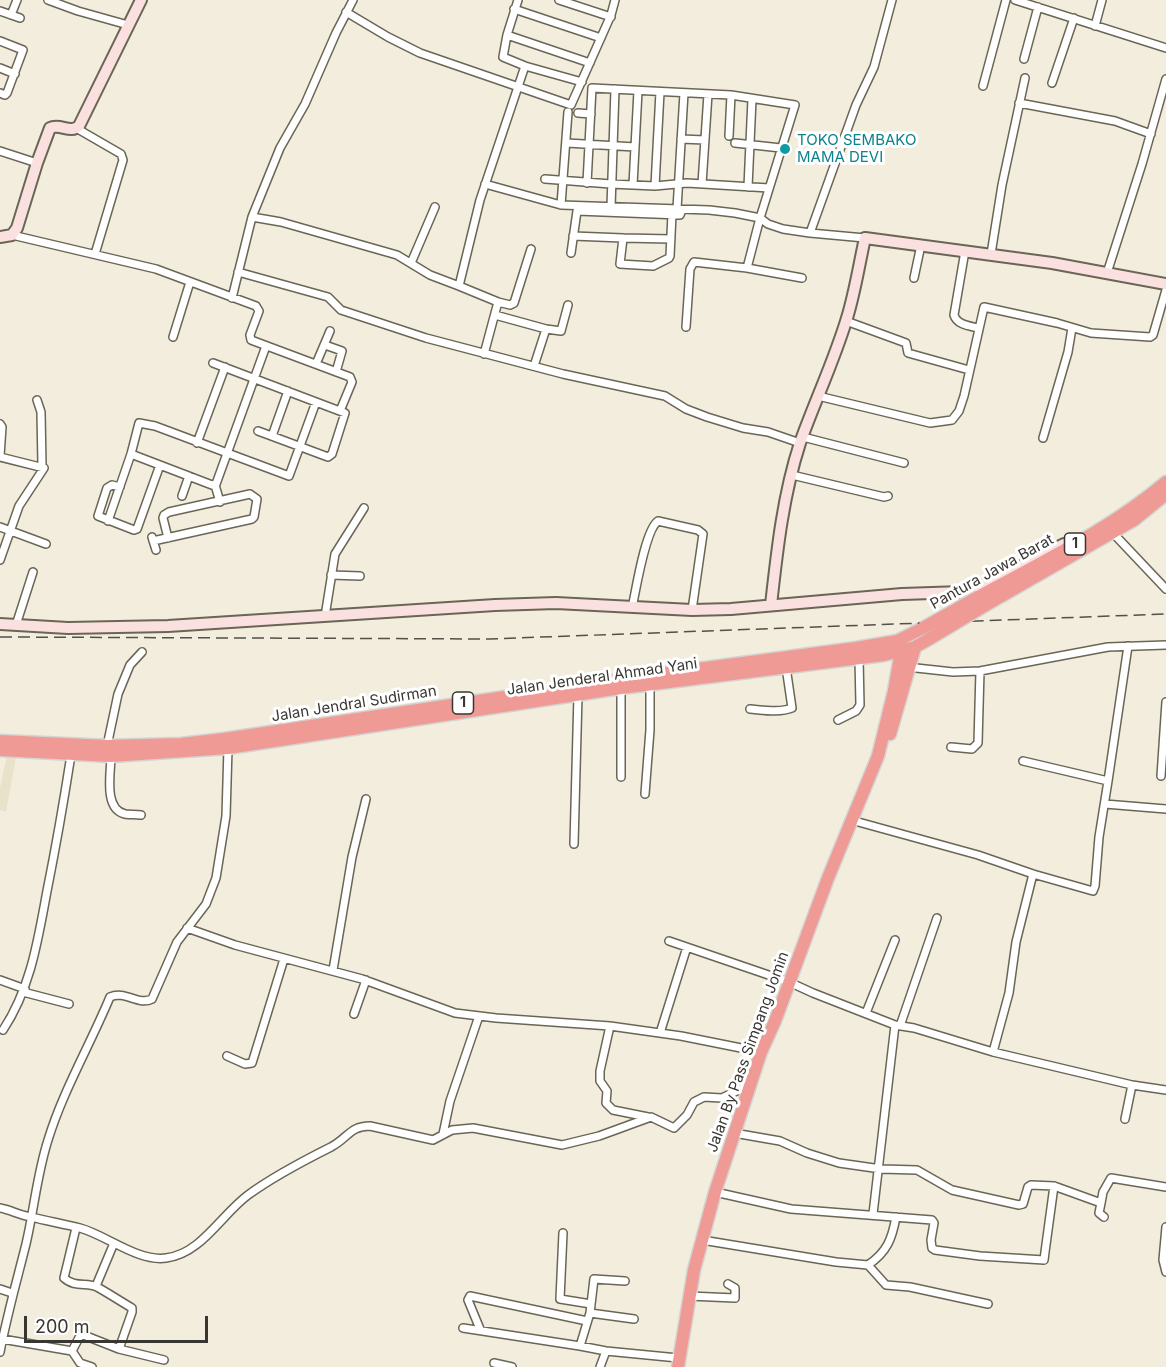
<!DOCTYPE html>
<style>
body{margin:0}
#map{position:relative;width:1166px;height:1367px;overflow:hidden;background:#f2eddc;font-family:Inter,sans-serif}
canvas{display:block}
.scale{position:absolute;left:24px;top:1316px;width:184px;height:27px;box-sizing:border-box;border:3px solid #383630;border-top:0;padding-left:8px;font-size:18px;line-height:21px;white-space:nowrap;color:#383630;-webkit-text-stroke:4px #fff;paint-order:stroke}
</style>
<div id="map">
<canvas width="1166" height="1367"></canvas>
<div class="scale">200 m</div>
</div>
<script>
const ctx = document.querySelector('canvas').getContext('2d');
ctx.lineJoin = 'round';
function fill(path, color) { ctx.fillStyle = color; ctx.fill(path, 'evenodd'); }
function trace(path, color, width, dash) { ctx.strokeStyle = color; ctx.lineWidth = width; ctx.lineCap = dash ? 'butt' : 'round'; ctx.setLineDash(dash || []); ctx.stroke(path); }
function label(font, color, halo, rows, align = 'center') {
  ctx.font = font + ' Inter,sans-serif'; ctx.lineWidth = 6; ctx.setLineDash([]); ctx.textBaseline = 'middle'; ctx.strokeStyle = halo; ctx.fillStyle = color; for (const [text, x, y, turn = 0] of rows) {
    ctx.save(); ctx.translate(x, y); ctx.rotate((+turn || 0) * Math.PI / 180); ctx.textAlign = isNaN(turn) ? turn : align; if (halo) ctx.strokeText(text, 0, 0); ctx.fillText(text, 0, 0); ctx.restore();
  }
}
const built = new Path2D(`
 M7 755 16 757 6 812 0 810V788Z`);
const street = new Path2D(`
 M48 0 78 11 128 25
 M518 0 507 35 503 57 525 66 582 82
 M559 0 611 17
 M1015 0 1166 48
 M514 9 601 38
 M0 11 20 18
 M346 12 388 37 420 53 571 105 611 15 615 0
 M11 15 17 0
 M1095 26 1102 0
 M507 35 590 63
 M0 41 23 50 7 93 5 95 0 93
 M1024 59 1038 7
 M0 68 15 74
 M1052 83 1074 18
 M983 86 1006 0
 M1019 103 1115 121 1151 134
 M578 113 591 114
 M76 128 121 154 123 160 95 254
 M729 136 731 95
 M681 139 705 140
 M567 143 635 147
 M735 143 781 148
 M0 151 37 163
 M545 179 611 184 655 186 687 183 769 188
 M587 183 592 88 731 95 795 105 760 218 747 268
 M485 184 561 205 709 210 735 213 760 218 768 224 783 229 810 233 865 238
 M702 184 708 94
 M633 185 638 91
 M655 186 660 92
 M748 187 752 99
 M561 205 568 112
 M611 207 615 89
 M677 209 684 93
 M252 217 280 148 305 104 336 33 353 0
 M810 233 856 105 874 67 892 0
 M12 235 156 269 256 306 259 311 250 335 251 340 350 377 352 382 340 411
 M573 236 623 238
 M671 239 623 238 620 264 653 266 669 258 670 256 672 214
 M965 251 954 315C957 325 970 326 978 328
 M571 253 577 211 680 215 682 210
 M991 254 1002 185 1025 78
 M411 263 435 207
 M238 272 328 297 341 310 426 338 563 374 665 396 686 409 707 417 743 428 768 432 800 443
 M1107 273 1142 164 1166 79
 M914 278 921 245
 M459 286 498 302 484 354
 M232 298 252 217 281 222 397 255 430 275 459 286 480 200 525 66
 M498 302 510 305 514 303 531 249
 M495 315 546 329
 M846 321 906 343 908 353 969 370
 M686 327 690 269 694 262 747 268 802 278
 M173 337 190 282
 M325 345 342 351 336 372
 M213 363 345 413 332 454 328 457 258 431
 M316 364 330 331
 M534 366 546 329 561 331 568 305
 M818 396 930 423 952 420 959 411 964 396 984 307 1057 323 1091 333 1150 337 1153 335 1166 290
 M37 400 41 412 42 466
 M0 424 2 427 0 456
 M272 436 288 391
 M803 437 904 463
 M1043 438 1068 352 1072 328
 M197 443 225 367
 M131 454 212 485 216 484 266 346
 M0 457 44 468 19 506 0 560
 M792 475 884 497 888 496
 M215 485 220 502
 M120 487 112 485 107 488 98 516 134 530 137 529 160 465
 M182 496 189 476
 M108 521 131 454 139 423 155 426 289 476 316 402
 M0 527 46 544
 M1112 532 1166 589
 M152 537 156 550
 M153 541 252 519 254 517 257 499 250 494 169 512 164 515 163 518 168 538
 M331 575 360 576
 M632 608C636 590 645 530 658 521L698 530 703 534 692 610
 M326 610 335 554 364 508
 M16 625 33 572
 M907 667 953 672 980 671 1108 647 1166 645
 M621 688V777
 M750 709C763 710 780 713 792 708L786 667
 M838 720 856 711 860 705 859 658
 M107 746 118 694 130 665 142 652
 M951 747 972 749 978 743 980 671
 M111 756C111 772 103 809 125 814 130 815 136 814 141 815
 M1161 776 1166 702
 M1108 781 1128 646
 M645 794 650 730V686
 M1105 804 1166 809
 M851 820 978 855 1033 874 1093 891 1095 886 1099 837 1108 781 1023 761
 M574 844 578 695
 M187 928 235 945 362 979 455 1013 496 1018 610 1026 681 1036 761 1052
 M669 941 789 982 813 993 895 1025 914 1028 993 1052 1132 1085 1166 1090
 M333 970 352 857 366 799
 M0 980 25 989
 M23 992 69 1004
 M866 1013 895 940
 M354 1014 366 980
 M610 1026 600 1071V1081L607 1091 606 1103 613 1110 648 1117
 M900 1026 937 918
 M3 1030C31 988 38 939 47 891 56 846 64 800 71 755
 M660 1033 687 947
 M993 1052 1009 993 1016 942 1033 874
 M227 1056 245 1064 252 1063 284 959
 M1125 1119 1132 1085
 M734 1133 780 1141 807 1153 839 1163 881 1169 917 1170 952 1190 1019 1205 1023 1204 1028 1187 1031 1185 1054 1186 1101 1203 1103 1192 1111 1178 1166 1187
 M443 1134 450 1101 479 1016
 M715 1192 791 1209 932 1220 934 1223 931 1240 932 1248 935 1250 980 1256 1044 1260 1045 1252 1054 1186
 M1101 1203 1099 1213 1104 1217
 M0 1208C10 1210 20 1215 31 1217 47 1221 64 1224 80 1228 106 1235 138 1262 166 1258 201 1254 221 1215 248 1195 274 1176 303 1161 331 1147 348 1138 350 1126 370 1126L433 1140 452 1130 473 1128 562 1145 599 1136 651 1117 674 1128 687 1115 694 1102 704 1097 722 1098 749 1085
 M873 1214 895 1025
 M1166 1227 1163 1260 1166 1272
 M76 1228 64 1278C75 1288 87 1282 97 1287 108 1293 120 1301 132 1308V1312L119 1349
 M563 1233 560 1299 591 1304
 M702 1240 836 1262 868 1265 886 1285 910 1287 988 1304
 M868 1265C887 1252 892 1239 896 1217
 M96 1286 114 1243
 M0 1289 12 1293
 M689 1296 735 1298V1288L728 1284
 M590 1313 634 1319
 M463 1328 580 1346 606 1351 678 1358
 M480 1329 468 1300 470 1296 587 1321
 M2 1339 72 1351 80 1363 92 1367
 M580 1346 590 1313 594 1279 625 1281
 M72 1351 81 1334 119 1349 164 1360
 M0 1352C7 1315 17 1280 26 1244 34 1210 37 1174 48 1140 63 1091 90 1045 110 997 125 990 138 1006 152 999L177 942 206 904 216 878 226 816 228 748
 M494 1363 512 1367
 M600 1367 606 1351`);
const secondary = new Path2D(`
 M0 237 12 235 17 228 37 163 50 128C60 123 70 134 79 126L141 0
 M771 605C777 551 783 495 800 443 815 401 834 361 847 318 855 292 859 265 865 238L1052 263 1166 284
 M0 624 68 628 168 626 495 605 556 603 692 610 731 609 902 594 962 592 976 589 1064 544 1076 541`);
const highway = new Path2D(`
 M978 597C1042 562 1109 530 1166 482
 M984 606 1134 520 1166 494
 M890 734 915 647
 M0 741 107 746 181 744 224 739 652 675 856 648 897 641 923 628
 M0 750 111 756 228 748 621 688 884 655 915 647 929 639
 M678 1367 694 1270 715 1192 761 1052 775 1021 828 878 878 756 894 691 901 651`);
const rail = new Path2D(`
 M0 637 489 639 1166 614`);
const highwayBridge = new Path2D(`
 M923 628 978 597
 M929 639 984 606`);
const markers = [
 [785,149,6,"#0f9aa8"]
];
const shields = [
 [1075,544,21],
 [463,703,21]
];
const shieldNames = [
 ["1",1075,544],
 ["1",463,703]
];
const cultureNames = [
 ["TOKO SEMBAKO",797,140],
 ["MAMA DEVI",797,157]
];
const streetNames = [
 ["Pantura Jawa Barat",992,572,-29],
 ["Jalan Jenderal Ahmad Yani",602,677,-8],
 ["Jalan Jendral Sudirman",354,704,-9],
 ["Jalan By Pass Simpang Jomin",748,1052,-70]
];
fill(built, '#e9e2ca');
trace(street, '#6a6656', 10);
trace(secondary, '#6a6656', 14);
trace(highway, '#d3d3d1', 15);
trace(street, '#fff', 7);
trace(secondary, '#fae1e0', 10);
trace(highway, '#f09a96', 12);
trace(rail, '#525048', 1.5, [12, 6]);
trace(highwayBridge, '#d3d3d1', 15, []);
trace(highwayBridge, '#f09a96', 12);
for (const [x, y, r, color] of markers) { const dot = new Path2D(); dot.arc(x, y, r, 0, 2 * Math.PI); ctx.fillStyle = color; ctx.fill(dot); trace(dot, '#fff', 2); }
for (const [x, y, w] of shields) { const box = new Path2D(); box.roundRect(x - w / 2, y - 11, w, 22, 4.5); ctx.fillStyle = '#fff'; ctx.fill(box); trace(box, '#383630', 1.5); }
label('bold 14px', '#383630', null, shieldNames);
label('15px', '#0d838f', '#fff', cultureNames, 'left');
label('15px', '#383630', '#fff', streetNames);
</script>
